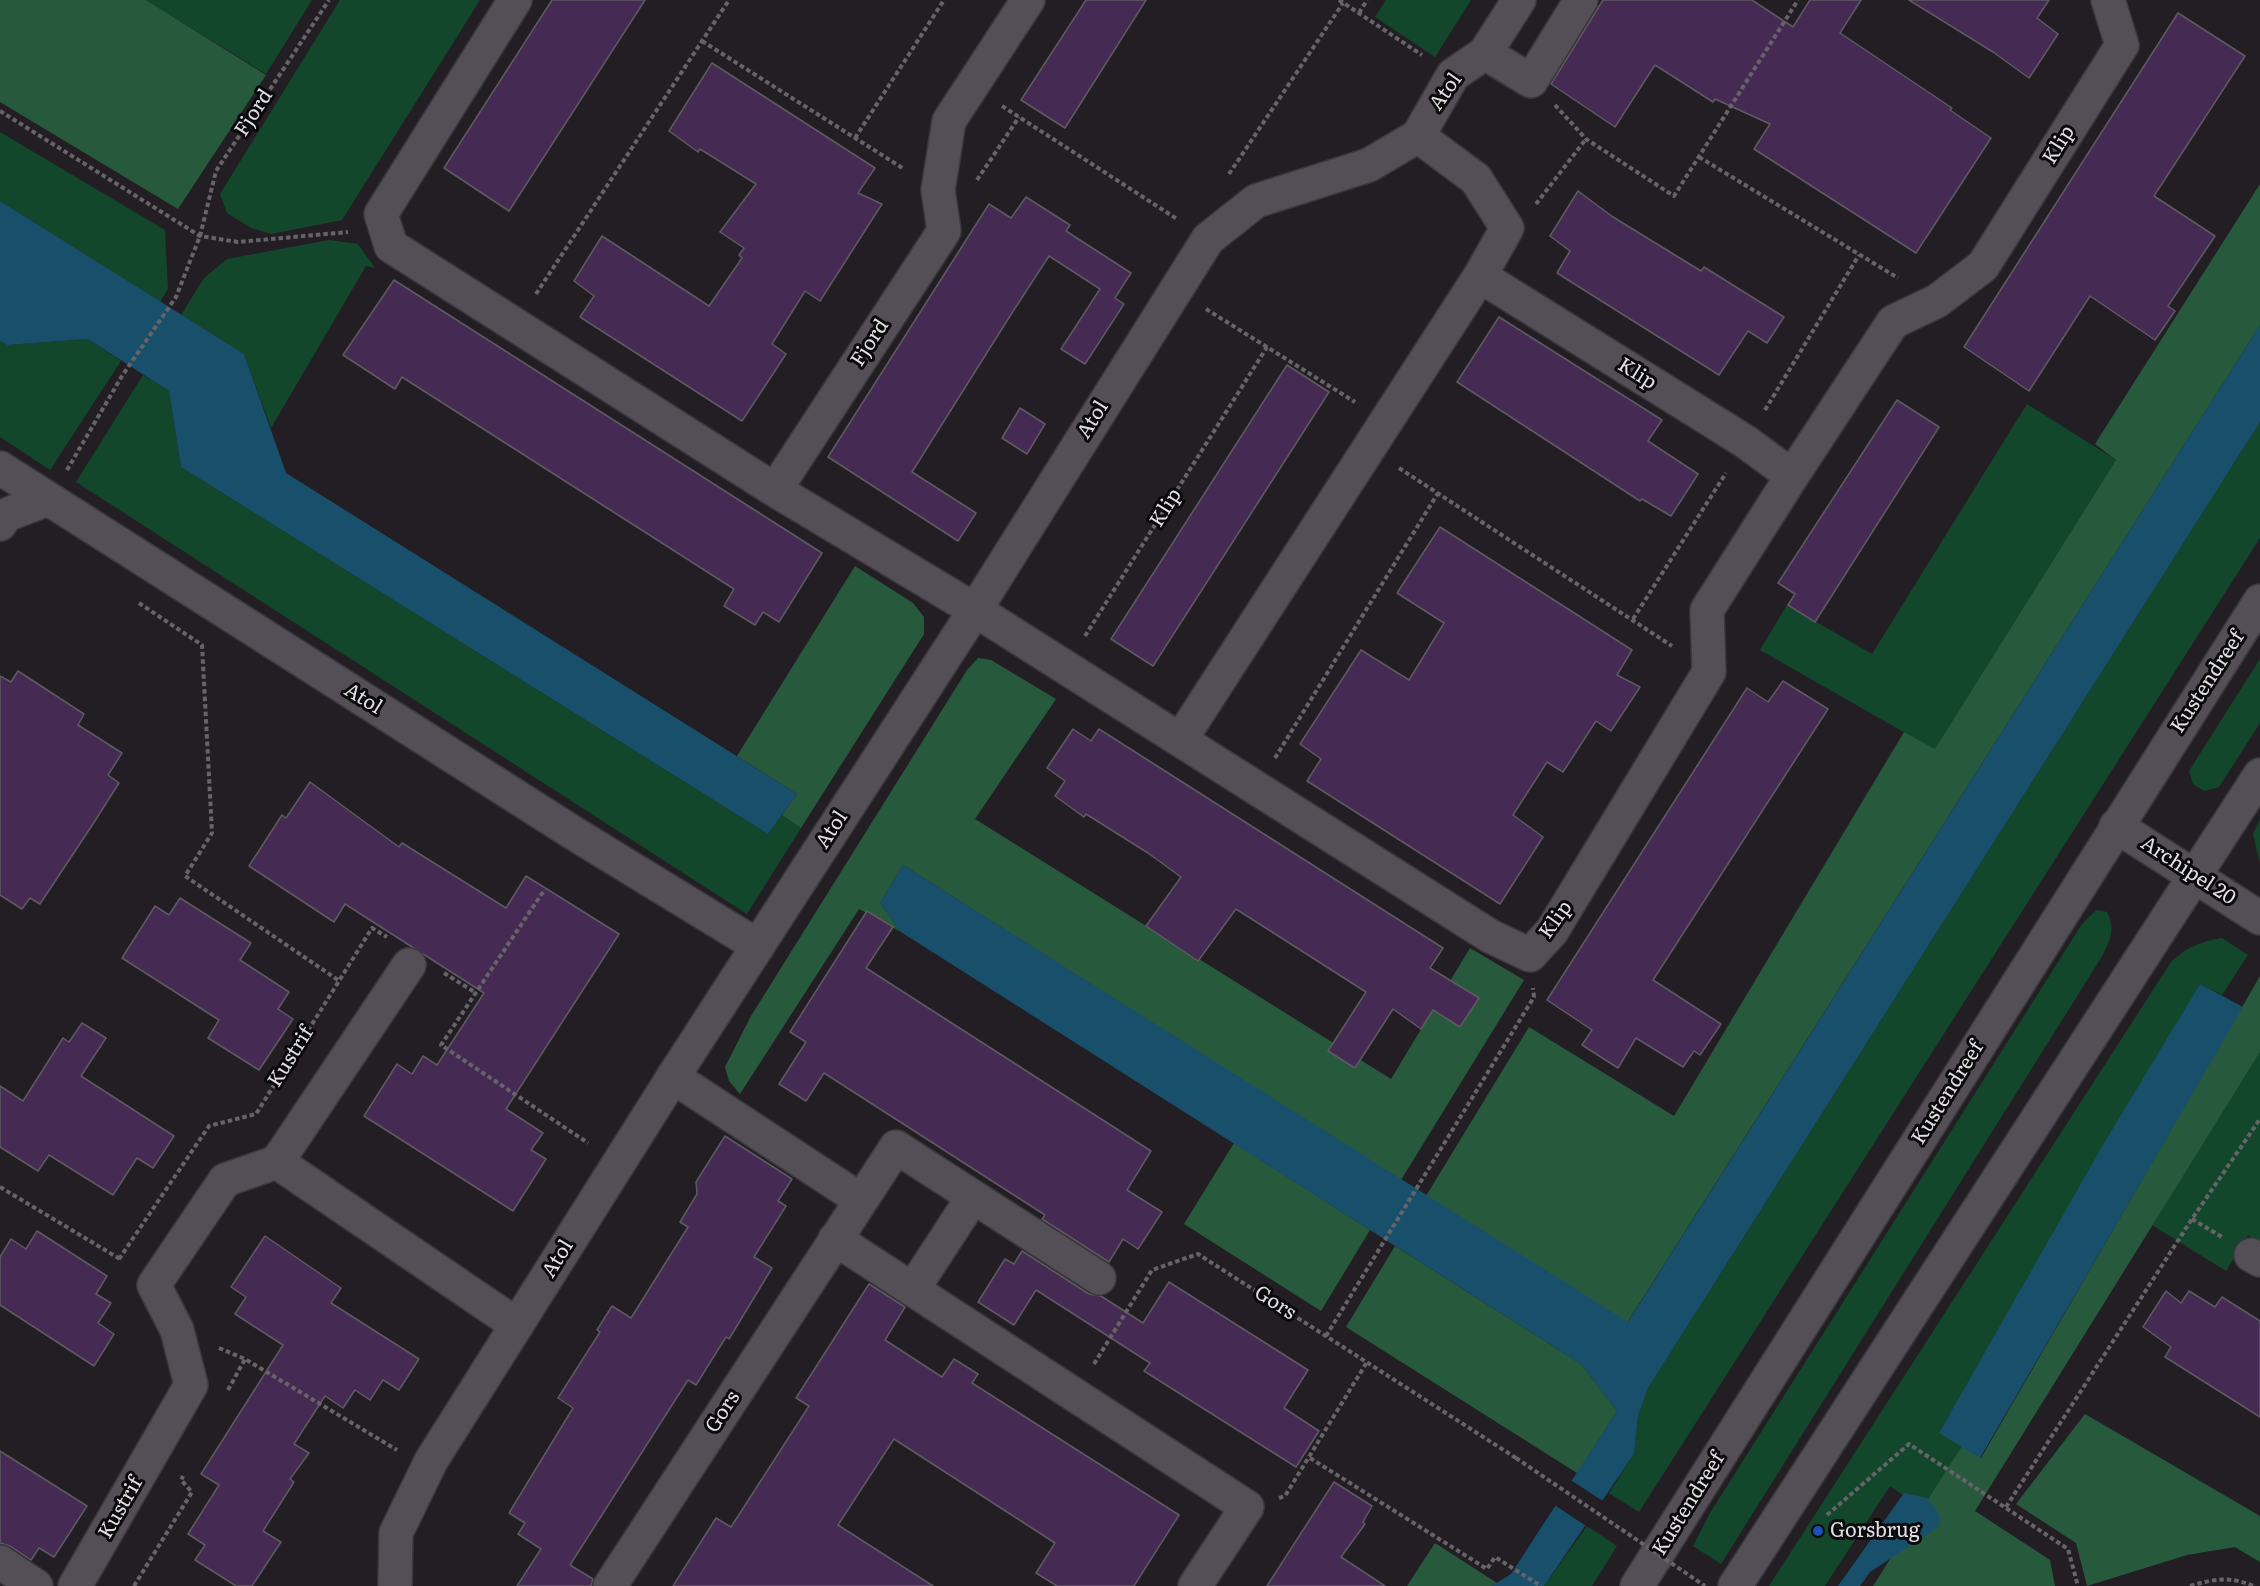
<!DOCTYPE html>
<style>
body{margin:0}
canvas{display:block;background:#221e24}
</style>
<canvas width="2260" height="1586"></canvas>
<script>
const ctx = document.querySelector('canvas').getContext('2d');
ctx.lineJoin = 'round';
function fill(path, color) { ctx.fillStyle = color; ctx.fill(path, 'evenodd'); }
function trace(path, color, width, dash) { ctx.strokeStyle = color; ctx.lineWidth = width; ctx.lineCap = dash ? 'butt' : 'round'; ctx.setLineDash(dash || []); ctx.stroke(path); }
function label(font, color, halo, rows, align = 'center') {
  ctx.font = font + ' Literata,serif'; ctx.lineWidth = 6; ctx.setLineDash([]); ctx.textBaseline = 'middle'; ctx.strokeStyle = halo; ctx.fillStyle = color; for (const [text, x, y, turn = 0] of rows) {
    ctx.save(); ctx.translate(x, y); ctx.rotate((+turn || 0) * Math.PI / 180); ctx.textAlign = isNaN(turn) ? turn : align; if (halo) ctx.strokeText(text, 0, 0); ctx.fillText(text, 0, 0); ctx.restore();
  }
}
const green = new Path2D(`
 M146 0H312L266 74Z
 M340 0H480L342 220 271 234 251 228 227 213 220 194Z
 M1386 0H1471L1435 57 1375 17Z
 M0 132 165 230 168 289 160 302 0 201Z
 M329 240 358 244 375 268 366 266 271 428 244 354 181 315 204 278 227 259Z
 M88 339 121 361 50 470 0 437V341L7 345Z
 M143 375 169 391 181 467 768 834 782 815 801 828 747 914 76 482Z
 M2027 404 2116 460 1935 750 1760 650 1787 605 1872 654Z
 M2260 422V538L1639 1512 1609 1493 1634 1454 1638 1416 1648 1388Z
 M2260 659V723L2219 787 2204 791 2193 784 2189 771Z
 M2260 819V864L2253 834Z
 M2096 910 2107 912C2116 930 2110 941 2101 958L1721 1564 1693 1546 1710 1513 2082 924Z
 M2222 938 2248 955 2222 995 2200 984 1939 1433 1962 1446 1923 1510 1890 1486 1825 1586H1769L2171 962C2187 947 2200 942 2222 938Z
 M2260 1052V1243L2248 1235 2226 1271 2152 1225Z
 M1587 1526 1617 1546 1592 1586H1544Z`);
const forest = new Path2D(`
 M0 0H146L266 75 178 209 0 102Z
 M2260 184V325L1627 1323 1426 1196 1529 1027 1674 1116 1904 732 1935 749 2116 460 2095 444Z
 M855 566 913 603 924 617V634L801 828 782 815 797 794 737 756Z
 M978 658 991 660 1056 699 975 819 1391 1079 1470 948 1524 980 1401 1180 903 865 880 903 901 932 859 909 740 1094 729 1081 725 1067 751 1016 967 670Z
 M2260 976V1052L1975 1511 2050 1560 2055 1586H1873L1962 1446 1981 1458Z
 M1234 1143 1370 1230 1321 1311 1184 1224Z
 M1395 1246 1581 1364 1617 1411 1577 1473 1346 1327Z
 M2085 1414 2260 1516V1562L2235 1547 2187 1555 2087 1586 2076 1543 2016 1504Z
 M1435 1543 1497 1583 1492 1586H1407Z`);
const water = new Path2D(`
 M0 201 244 354 286 473 797 794 768 834 181 467 169 391 88 339 7 345 0 341Z
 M2260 325V422L1648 1388 1638 1416 1634 1454 1544 1586H1492L1511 1574 1617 1411 1581 1364 901 932 880 903 903 865 1628 1322Z
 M2200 984 2243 1007 1980 1458 1939 1433 2103 1145Z
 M1904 1493 1927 1498 1940 1516 1938 1527 1870 1572 1860 1586H1838Z`);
const pier = new Path2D(`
 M1569 1479 1606 1503 1589 1528 1553 1504Z`);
const building = new Path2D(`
 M552 0H645L509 211 444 168Z
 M1086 0H1146L1065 128 1021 100Z
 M1603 0H1752L1793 27 1810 0H1861L1840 33 1952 108 1950 110 1991 138 1916 253 1754 149 1770 124 1715 99 1713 102 1655 65 1615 127 1551 84Z
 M1909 0H2049L2037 18 2058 34 2029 78 1993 52Z
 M2178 13 2245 56 2154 196 2215 236 2168 306 2175 311 2155 340 2090 296 2029 391 1964 347Z
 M712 63 875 168 858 193 882 204 820 301 805 291 772 344 786 354 742 421 580 317 594 296 574 281 602 236 709 306 742 258 739 255 744 248 720 232 756 184 700 149 698 152 669 131Z
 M1578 191 1613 217 1701 271 1704 267 1784 317 1767 343 1748 331 1719 375 1557 273 1570 251 1550 236Z
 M1026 197 1070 225 1066 231 1131 273 1115 298 1124 304 1085 364 1061 349 1100 289 1049 256 1010 316 912 472 976 513 958 541 828 457 989 204 1011 218Z
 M394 280 822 553 779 622 763 612 755 625 724 606 734 589 402 377 395 389 343 355Z
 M1499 317 1662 420 1648 441 1698 474 1671 516 1642 499 1640 501 1457 382Z
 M1287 365 1329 392 1153 666 1111 639Z
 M1897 400 1939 427 1815 622 1788 605 1795 594 1778 583Z
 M1020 408 1045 424 1027 454 1002 438Z
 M1440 527 1632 650 1617 675 1640 687 1611 731 1596 721 1563 772 1547 762 1513 815 1543 837 1500 904 1307 781 1321 759 1300 744 1361 650 1409 680 1444 623 1397 593Z
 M18 671 84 714 78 725 122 753 108 775 119 783 91 827 40 904 30 898 22 909 0 895V676L11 682Z
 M1783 681 1828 709 1653 980 1721 1024 1700 1055 1694 1051 1683 1067 1636 1038 1618 1068 1582 1045 1592 1030 1547 1000 1747 688 1768 702Z
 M1073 729 1091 741 1099 729 1443 948 1430 968 1479 998 1460 1027 1433 1010 1421 1029 1393 1009 1355 1068 1328 1051 1366 992 1236 909 1198 961 1146 926 1181 877 1148 853 1086 814 1084 817 1055 796 1065 781 1047 768Z
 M310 782 399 847 402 843 506 908 526 876 619 934 506 1109 543 1133 531 1150 546 1159 513 1211 364 1116 397 1064 412 1074 423 1056 437 1065 484 993 345 904 334 922 249 866 282 815 286 818Z
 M180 898 251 943 240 960 289 992 278 1009 293 1019 259 1070 208 1038 219 1020 122 958 155 906 169 915Z
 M867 911 893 927 866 968 1151 1151 1127 1190 1162 1212 1138 1249 1123 1239 1109 1262 1042 1219 1045 1215 824 1073 806 1101 779 1084 806 1042 790 1032Z
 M82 1023 106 1038 81 1076 174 1136 153 1168 137 1158 113 1195 49 1155 38 1171 0 1147V1086L23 1101 63 1038 69 1042Z
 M725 1136 792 1179 778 1201 786 1206 754 1257 772 1268 729 1339 726 1337 696 1385 688 1380 570 1565 593 1579 591 1586H517L541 1549 518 1534 525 1523 509 1513 573 1408 558 1398 600 1332 597 1330 612 1306 631 1318 688 1227 680 1222 697 1194 696 1182Z
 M37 1231 107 1276 96 1294 111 1303 98 1323 114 1334 94 1366 0 1305V1257L11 1239 26 1249Z
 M265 1236 341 1288 331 1303 419 1359 399 1390 383 1380 370 1400 355 1390 343 1408 325 1396 294 1444 309 1453 290 1479 294 1482 263 1531 281 1542 252 1586H236L195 1560 205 1545 188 1534 219 1485 201 1474 283 1345 235 1314 246 1297 231 1287Z
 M1022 1251 1089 1294 1101 1296 1143 1323 1169 1282 1308 1370 1284 1408 1319 1431 1296 1467 1144 1371 1150 1363 1036 1290 1014 1325 978 1302 1005 1259 1014 1264Z
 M869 1284 905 1307 885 1340 942 1377 954 1359 978 1374 972 1383 1179 1515 1134 1586H1057L1036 1573 1055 1543 894 1439 838 1525 933 1586H673L716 1518 731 1527 809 1406 796 1398Z
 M2166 1291 2181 1303 2189 1291 2215 1307 2222 1297 2260 1321V1417L2165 1357 2171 1347 2143 1327Z
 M0 1451 87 1506 54 1557 39 1548 31 1560 10 1546 0 1543Z
 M1334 1482 1372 1506 1363 1522 1365 1524 1341 1557 1385 1586H1267Z`);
const path = new Path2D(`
 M1339 0 1422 55
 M1359 13 1367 0
 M702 41 904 169
 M1555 105 1586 139 1674 196 1798 0
 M1002 106 1177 219
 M0 111 200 236 238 242 348 232
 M855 138 944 0
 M1699 157 1898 278
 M1229 174 1343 3
 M977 180 1019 117
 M1536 204 1586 139
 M536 294 729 0
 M1206 309 1355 402
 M1765 410 1859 255
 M1399 468 1672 646
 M67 470 122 376 176 297 200 236 216 171 329 0
 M139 603 202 645 212 833 185 876 338 980
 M1633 619 1726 473
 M1085 636 1267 347
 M1275 758 1438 493
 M543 892 441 1045 588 1143
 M444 973 476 993
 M0 1187 120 1259
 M2192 1219 2222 1237
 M119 1259 209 1126 256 1114 372 928 387 937
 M1326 1336 1534 997 1533 988
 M219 1348 245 1359 397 1450
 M1094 1364 1152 1270 1198 1254 1516 1458
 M228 1390 245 1359
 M1310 1458 1487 1569 1495 1557 1541 1586
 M1279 1498 1285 1496 1367 1362
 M2006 1507 2192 1219 2260 1119
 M1827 1515 1909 1444 2068 1549 2078 1586
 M134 1586 192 1492 181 1480 183 1476
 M2190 1586C2213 1579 2231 1576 2253 1586`);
const minor = new Path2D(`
 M515 0 381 214 391 246 775 490 975 610 1490 936 1530 955 1552 931 1709 672 1707 610 1792 476 1893 322 1937 301 1983 266 2122 45 2108 0
 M1485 53 1531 81 1581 0
 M1480 276 1746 442 1792 476
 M0 468 575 834 758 946
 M775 490 944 231 938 190 949 121 1028 0
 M0 524 6 515 48 499
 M1181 739 1480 276 1507 228 1476 179 1418 136
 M2116 826 2260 918
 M673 1077 861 1200
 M277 1162 517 1325
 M835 1239 1247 1507 1195 1586
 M2251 1255 2260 1260
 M913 1289 973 1197
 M0 1562 36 1586
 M75 1586 191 1385 177 1330 154 1285 225 1180 277 1162 409 965
 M610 1586 896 1147 1099 1278`);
const tertiary = new Path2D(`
 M395 1586 396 1533 431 1461 673 1077 975 610 1208 239 1256 201 1369 165 1418 136 1453 75 1485 53 1519 0`);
const secondary = new Path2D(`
 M1637 1586 2260 601
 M1735 1586 2260 775`);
const pathBridge = new Path2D(`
 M1516 1458 1705 1586`);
const markers = [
 [1818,1531,6,"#1a4fb4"]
];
const streetNames = [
 ["Atol",1446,92,-55],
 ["Fjord",254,113,-57],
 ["Klip",2059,145,-58],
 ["Fjord",870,343,-57],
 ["Klip",1637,374,32],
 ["Atol",1093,420,-58],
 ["Klip",1166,508,-58],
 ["Kustendreef",2208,682,-57],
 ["Atol",363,699,32],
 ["Atol",832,830,-57],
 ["Archipel 20",2188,871,33],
 ["Klip",1556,920,-55],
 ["Kustrif",291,1057,-58],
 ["Kustendreef",1948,1093,-58],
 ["Atol",558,1259,-58],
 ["Gors",1275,1303,33],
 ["Gors",723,1412,-57],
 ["Kustendreef",1689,1504,-58],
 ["Kustrif",121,1508,-60]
];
const poiNames = [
 ["Gorsbrug",1830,1531]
];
fill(green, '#12472c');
fill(forest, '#275a3d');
fill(water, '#18506c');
fill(pier, '#221e24');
fill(building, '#452b53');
trace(building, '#5e5a61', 1.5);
trace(minor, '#3a383c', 36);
trace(tertiary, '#3a383c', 36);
trace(secondary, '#3a383c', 36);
trace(path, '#676369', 4, [4.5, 3]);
trace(minor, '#544f57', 33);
trace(tertiary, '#544f57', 33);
trace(secondary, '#544f57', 33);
trace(pathBridge, '#676369', 4, [4.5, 3]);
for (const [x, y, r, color] of markers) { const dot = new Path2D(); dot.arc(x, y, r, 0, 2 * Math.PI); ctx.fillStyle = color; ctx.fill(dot); trace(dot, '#0a090b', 2); }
label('20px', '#e2e0e4', '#0a090b', streetNames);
label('20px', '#e2e0e4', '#0a090b', poiNames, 'left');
</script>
